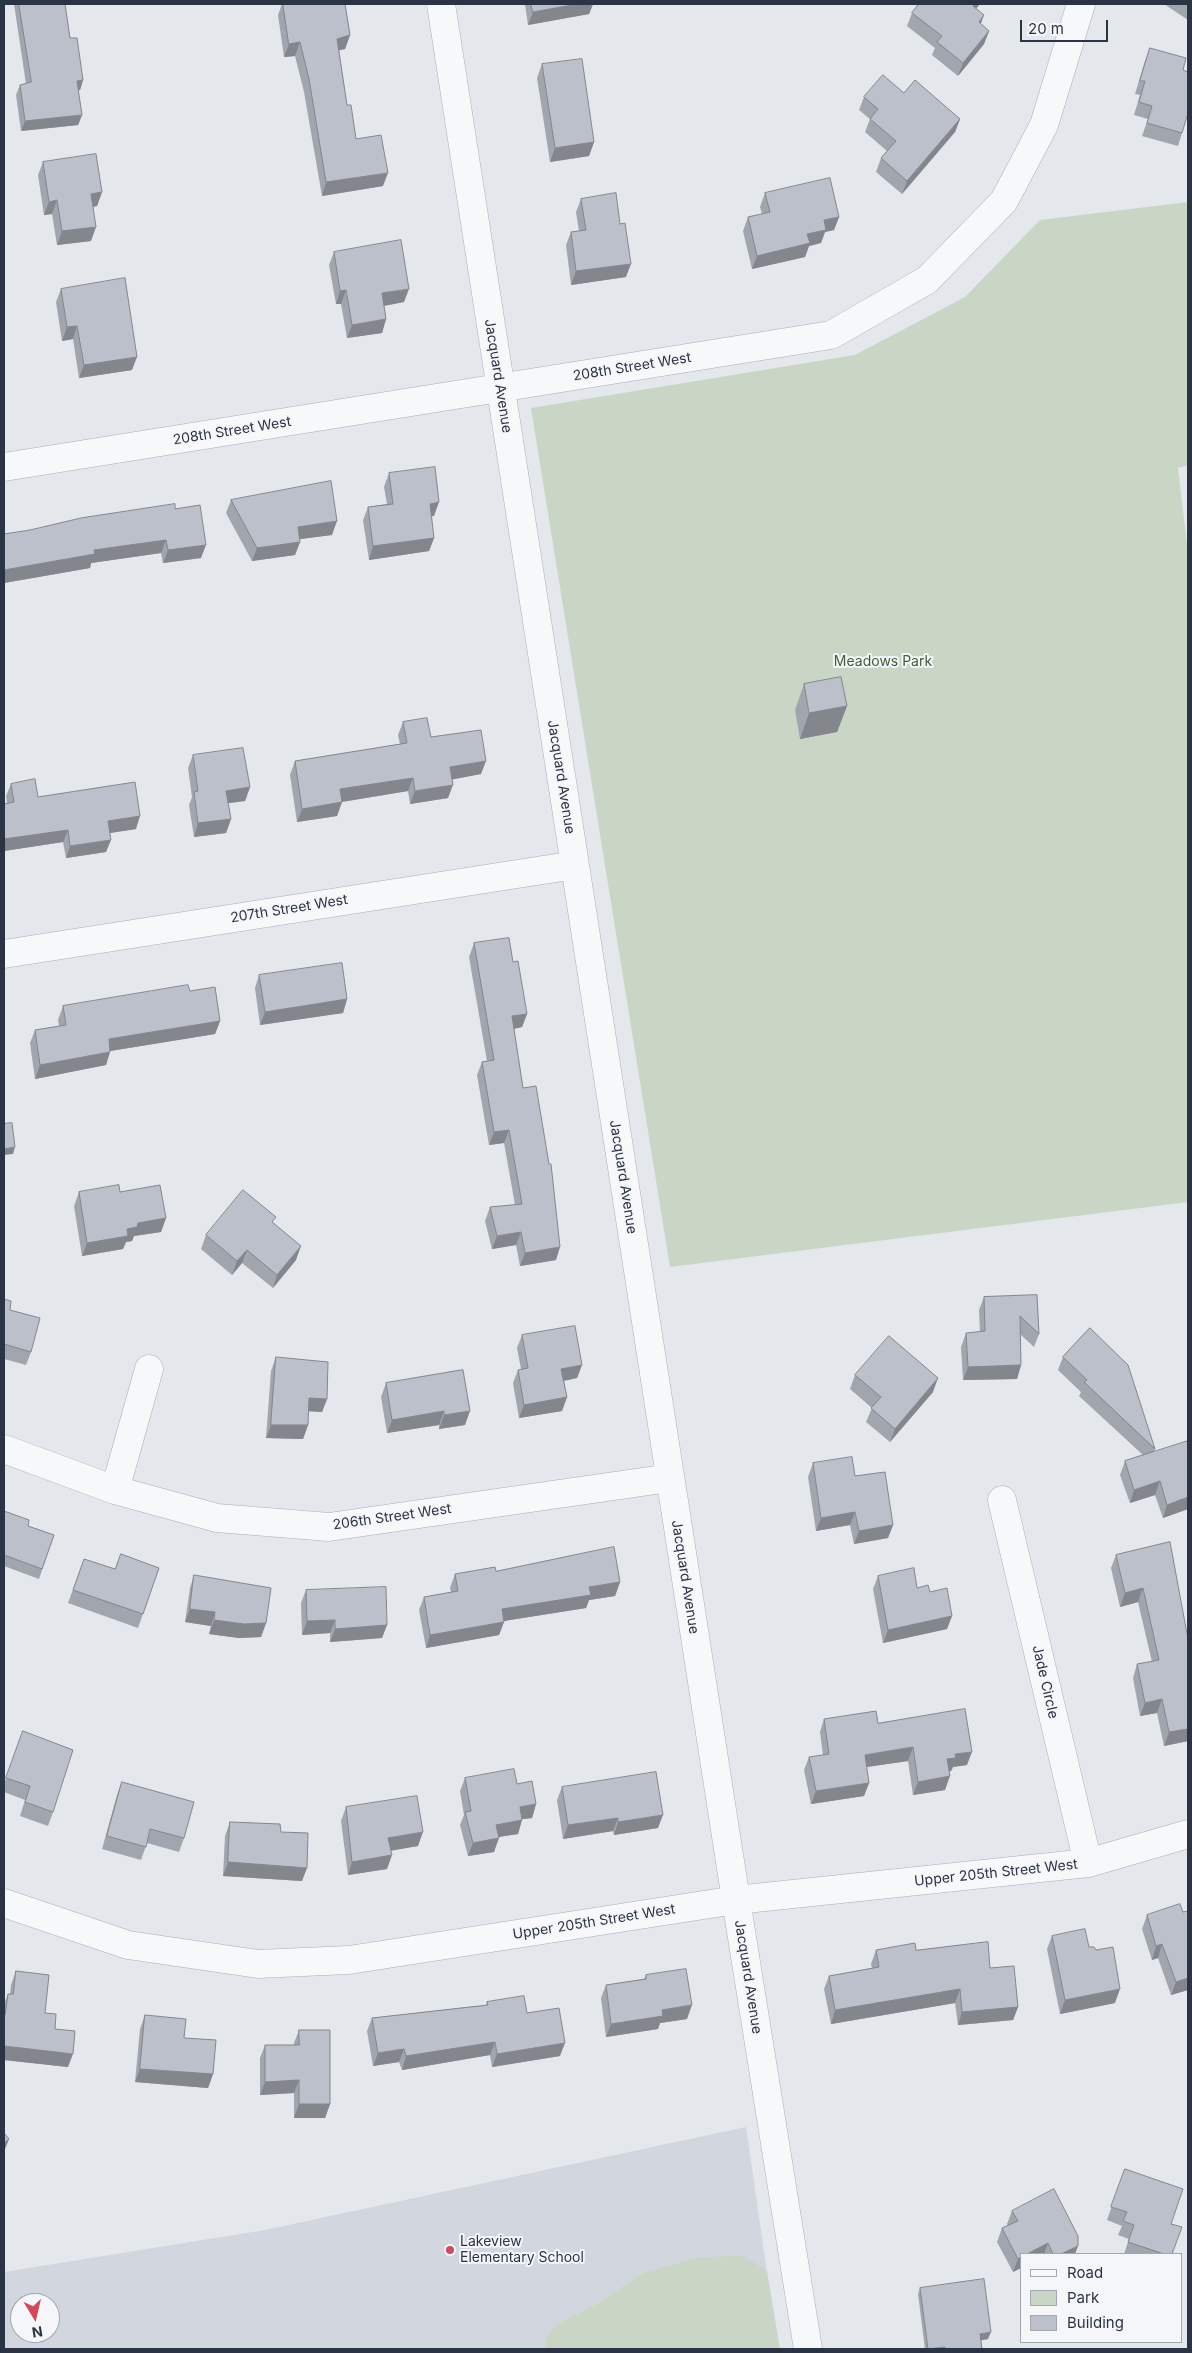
<!DOCTYPE html>
<style>
body{margin:0}
#map{position:relative;width:1192px;height:2353px;overflow:hidden;background:#e4e7ec;font-family:Inter,sans-serif}
canvas{display:block}
.frame{position:absolute;inset:0;border:5px solid #2b3445;pointer-events:none}
.legend{position:absolute;left:1020px;top:2253px;width:162px;height:90px;box-sizing:border-box;background:#f4f6f9;border:1px solid #a4a8b1;margin:0;padding:6px 9px;list-style:none;font-size:15px;color:#2b3445}
.legend li{display:flex;align-items:center;gap:10px;height:25px}
.legend b{width:25px;border:1px solid #a4a8b1}
.north{position:absolute;left:10px;top:2293px;width:50px;height:50px;box-sizing:border-box;background:#f4f6f9;border:1px solid #a4a8b1;border-radius:50%;rotate:171deg;font-size:14px;font-weight:700;line-height:20px;text-align:center;color:#2b3445}
.north::after{content:'';display:block;margin:auto;width:18px;height:22px;background:#d1495b;clip-path:polygon(50% 0,100% 100%,50% 72%,0 100%)}
.scale{position:absolute;left:1020px;top:20px;width:88px;height:22px;box-sizing:border-box;border:2px solid #2b3445;border-top:0;padding-left:6px;font-size:15px;line-height:18px;white-space:nowrap;color:#2b3445;-webkit-text-stroke:4px #f4f6f9;paint-order:stroke}
</style>
<div id="map">
<canvas width="1192" height="2353"></canvas>
<div class="frame"></div>
<ul class="legend">
<li><b style="height:6px;background:#f7f8fa"></b>Road</li>
<li><b style="height:14px;background:#c9d6c5"></b>Park</li>
<li><b style="height:14px;background:#bbc0ca"></b>Building</li>
</ul>
<div class="north">N</div>
<div class="scale">20 m</div>
</div>
<script>
const ctx = document.querySelector('canvas').getContext('2d');
ctx.lineJoin = 'round';
function fill(path, color) { ctx.fillStyle = color; ctx.fill(path, 'evenodd'); }
function trace(path, color, width, dash) { ctx.strokeStyle = color; ctx.lineWidth = width; ctx.lineCap = dash ? 'butt' : 'round'; ctx.setLineDash(dash || []); ctx.stroke(path); }
function label(font, color, halo, rows, align = 'center') {
  ctx.font = font + ' Inter,sans-serif'; ctx.lineWidth = 4; ctx.setLineDash([]); ctx.textBaseline = 'middle'; ctx.strokeStyle = halo; ctx.fillStyle = color; for (const [text, x, y, turn = 0] of rows) {
    ctx.save(); ctx.translate(x, y); ctx.rotate((+turn || 0) * Math.PI / 180); ctx.textAlign = isNaN(turn) ? turn : align; if (halo) ctx.strokeText(text, 0, 0); ctx.fillText(text, 0, 0); ctx.restore();
  }
}
const built = new Path2D(`
 M746 2127 778 2349H4V2272L265 2230ZM20 2303H50V2333H20Z`);
const green = new Path2D(`
 M1188 202V465L1178 468 1188 553V1202L670 1267 531 408 855 355 965 297 1040 220Z
 M744 2256 767 2271 780 2349H545L546 2339 550 2332 561 2322 597 2304 643 2273 700 2257Z`);
const minor = new Path2D(`
 M441 4 736 1900 808 2349
 M4 467 831 335 927 280 1004 201 1044 125 1081 4
 M4 954 575 865
 M4 1449 115 1490 217 1518 329 1527 670 1478
 M115 1490 149 1369
 M1002 1500 1088 1863
 M4 1903 128 1945 258 1964 349 1960 736 1900 1088 1863 1188 1834`);
const wall = new Path2D(`
 M14 4H65L70 38 83 80 80 90H78L82 115 78 125 21 131 16 95 20 85 26 84Z
 M282 4H345L350 35 345 49 339 50 347 105 356 139 383 186 322 196 304 92 295 56 284 57 278 15Z
 M525 4H593L589 14 528 25Z
 M1164 4H1188V20Z
 M977 9 981 24 989 31 984 44 958 76 932 55 935 48 907 26 912 13Z
 M1150 48 1183 70 1182 133 1178 146 1142 136 1148 119 1134 115 1140 95 1135 94 1145 61Z
 M542 64 594 142 589 156 550 162 537 78Z
 M904 93 960 119 955 132 902 194 876 172 881 158 887 151 865 132 870 119 859 110 864 97Z
 M43 162 102 192 97 206 93 207 91 241 57 245 52 214 44 215 38 175Z
 M765 193 839 217 834 230 825 232 821 243 809 246 805 257 752 269 743 231 748 217 762 214 760 207Z
 M581 199 626 277 571 285 566 245 571 232 579 231 576 212Z
 M334 252 404 302 384 306 386 319 382 333 347 338 341 304H336L329 265Z
 M61 289 132 370 79 378 73 339 62 341 56 302Z
 M389 473 434 516H431L434 538 429 551 369 560 363 520 368 507 387 504 384 487Z
 M231 500 332 535 299 539 300 542 295 555 252 561 226 513Z
 M175 509 201 558 163 563 161 553 91 563 90 568 4 583Z
 M804 684 847 706 837 732 800 739 795 710Z
 M403 722 431 737 481 774 452 779 448 798 410 804 408 791 342 802 337 816 297 822 290 775 295 761 400 744 398 735Z
 M193 755 250 787 245 801 228 803 231 819 226 833 194 837 189 805 192 797 188 768Z
 M11 784 38 797 136 829 110 833 106 852 66 858 63 842 4 851V804L7 803 6 796Z
 M474 943 513 962 527 1014 522 1027 514 1029 523 1088 556 1260 520 1266 516 1245 492 1249 485 1221 490 1207 515 1205 504 1143 489 1145 477 1075 482 1062 487 1061 469 957Z
 M259 975 347 999 343 1013 260 1025 255 988Z
 M190 991 220 1021 215 1034 110 1051 106 1065 35 1079 30 1043 35 1030 59 1026 58 1020 63 1006Z
 M79 1192H120L166 1218 161 1232 134 1236 132 1241 126 1242 123 1249 82 1256 74 1206Z
 M274 1223 296 1260 273 1288 242 1263 232 1275 201 1249 206 1235Z
 M1037 1295 1039 1334 1034 1347 1020 1334 1021 1365 1017 1379 963 1380 961 1347 966 1333 980 1332 979 1310 984 1297Z
 M4 1299 31 1352 26 1365 4 1359Z
 M1090 1328 1155 1449 1154 1452 1188 1509 1163 1518 1155 1495 1130 1503 1120 1475 1125 1461 1143 1455 1079 1396 1081 1392 1058 1370 1063 1357Z
 M522 1335 582 1365 577 1378 564 1381 567 1397 562 1411 519 1418 513 1383 518 1370 521 1369 517 1348Z
 M276 1357 327 1399 322 1412 308 1411V1425L303 1439 266 1438 271 1371Z
 M463 1370 465 1425 439 1429V1425L387 1433 381 1397 386 1383Z
 M855 1375 933 1392 890 1442 866 1422 872 1408 850 1389Z
 M813 1463 855 1476 893 1525 888 1538 854 1544 850 1525 816 1531 808 1477Z
 M4 1511 28 1526 54 1535 39 1579 4 1566Z
 M1170 1542 1188 1741 1164 1746 1157 1713 1140 1716 1133 1678 1137 1664 1152 1662 1138 1602 1120 1607 1111 1568 1116 1555Z
 M84 1559 115 1569 159 1568 138 1628 68 1603Z
 M496 1571 620 1582 615 1596 589 1600 586 1608 504 1621 499 1635 426 1648 419 1610 424 1597 451 1592 450 1588 455 1574Z
 M194 1575 266 1623 261 1637 239 1638 209 1634 211 1626 185 1622 190 1588Z
 M878 1576 930 1592 952 1616 947 1629 883 1643 873 1589Z
 M306 1590 387 1625 382 1638 330 1642V1633L302 1635 301 1603Z
 M824 1719 878 1723 967 1765 953 1767 951 1771 949 1772 945 1790 913 1795 908 1761 866 1767 869 1783 864 1796 811 1804 804 1770 809 1757 823 1755 820 1732Z
 M23 1731 53 1812 48 1826 20 1816 25 1800 4 1792V1784Z
 M465 1778 517 1784 536 1804 532 1818 522 1819 518 1834 498 1837 494 1852 468 1856 460 1825 464 1815 460 1791Z
 M122 1782 184 1838 179 1852 147 1843 141 1860 102 1849 117 1795Z
 M562 1787 658 1828 614 1835 613 1831 563 1839 557 1800Z
 M346 1807 418 1846 391 1850 387 1869 348 1875 341 1821Z
 M230 1822 281 1832 302 1881 223 1876 225 1836Z
 M1183 1912 1188 1990 1171 1995 1158 1958 1152 1960 1142 1929 1147 1915Z
 M1052 1936 1089 1947 1115 2003 1060 2014 1047 1949Z
 M876 1950H916L990 1968 1018 2007 1013 2020 958 2025 955 2003 831 2024 824 1989 829 1976 872 1968 871 1964Z
 M16 1971 45 2013 55 2029 68 2067 4 2060V2004L8 1994H10L11 1985Z
 M646 1975 687 2019 660 2023 658 2029 606 2037 601 1998 606 1985 644 1979Z
 M487 2002 527 2013 560 2056 492 2067 490 2055 402 2070 399 2062 373 2066 367 2031 372 2018 486 2005Z
 M145 2015 213 2074 208 2088 135 2082 140 2029Z
 M299 2030 330 2104 325 2118H294V2093L260 2095V2058L265 2045H294V2043Z
 M1125 2169 1171 2224 1172 2254H1124L1129 2239 1118 2235 1122 2226 1107 2220Z
 M1012 2211 1075 2254H1021V2268L1013 2272 997 2242 1002 2228 1008 2226 1007 2224Z
 M920 2288 988 2339 981 2340 982 2349H925L918 2294Z`);
const shadedWall = new Path2D(`
 M578 4H593L589 14 528 25 533 12Z
 M974 4H980L968 19 973 6Z
 M984 15 979 29V22Z
 M989 31 984 44 958 76 963 63Z
 M350 35 345 49 332 52 337 39Z
 M300 42 295 56 284 57 289 44Z
 M83 80 80 90 73 91 77 81Z
 M82 115 78 125 21 131 25 121Z
 M960 119 955 132 902 194 907 181Z
 M594 142 589 156 550 162 555 148Z
 M388 173 383 186 322 196 326 182Z
 M102 192 97 206 86 208 91 194Z
 M57 200 52 214 44 215 49 202Z
 M839 217 834 230 825 232 821 243 809 246 805 257 752 269 757 256 807 234 824 220Z
 M96 227 91 241 57 245 62 231Z
 M631 264 626 277 571 285 576 271Z
 M409 289 404 302 377 307 382 293Z
 M346 290 341 304H336L340 291Z
 M386 319 382 333 347 338 352 325Z
 M77 326 73 339 62 341 67 327Z
 M137 357 132 370 79 378 84 365Z
 M439 502 434 516 425 517 430 504Z
 M337 521 332 535 293 540 298 527Z
 M434 538 429 551 369 560 373 546Z
 M166 540 161 553 91 563 90 568 4 583V570L94 550Z
 M300 542 295 555 252 561 257 548Z
 M206 545 201 558 163 563 168 550Z
 M847 706 837 732 800 739 809 713Z
 M486 761 481 774 445 781 450 767Z
 M413 778 408 791 335 803 340 789Z
 M453 785 448 798 410 804 415 791Z
 M250 787 245 801 222 804 226 791Z
 M342 802 337 816 297 822 302 809Z
 M140 816 136 829 103 834 108 821Z
 M231 819 226 833 194 837 198 823Z
 M68 830 63 842 4 851V839Z
 M111 840 106 852 66 858 70 846Z
 M347 999 343 1013 260 1025 265 1012Z
 M527 1014 522 1027 507 1030 512 1016Z
 M220 1021 215 1034 104 1052 109 1039Z
 M110 1052 106 1065 35 1079 40 1065Z
 M509 1130 504 1143 489 1145 494 1132Z
 M15 1147 13 1154 4 1155V1149Z
 M166 1218 161 1232 134 1236 132 1241 126 1242 123 1249 82 1256 87 1243 127 1229 138 1223Z
 M521 1232 516 1245 492 1249 497 1236Z
 M301 1246 296 1260 273 1288 277 1275Z
 M560 1247 556 1260 520 1266 525 1253Z
 M247 1250 242 1263 232 1275 237 1261Z
 M582 1365 577 1378 557 1382 561 1369Z
 M1021 1365 1017 1379 963 1380 968 1367Z
 M938 1378 933 1392 890 1442 895 1429Z
 M567 1397 562 1411 519 1418 524 1405Z
 M309 1398 327 1399 322 1412 304 1411Z
 M444 1411 439 1425 387 1433 392 1420Z
 M470 1411 465 1425 439 1429 444 1415Z
 M271 1425H308L303 1439 266 1438Z
 M1160 1481 1155 1495 1130 1503 1134 1490Z
 M1188 1497V1509L1163 1518 1167 1505Z
 M855 1512 850 1525 816 1531 821 1518Z
 M893 1525 888 1538 854 1544 859 1531Z
 M620 1582 615 1596 589 1600 586 1608 497 1622 502 1609 589 1587Z
 M1143 1588 1138 1602 1120 1607 1125 1593Z
 M190 1609 215 1612 211 1626 185 1622Z
 M952 1616 947 1629 883 1643 888 1630Z
 M214 1620 266 1623 261 1637 239 1638 209 1634Z
 M335 1620 330 1633 302 1635 307 1621Z
 M504 1622 499 1635 426 1648 430 1635Z
 M387 1625 382 1638 330 1642 335 1629Z
 M1162 1699 1157 1713 1140 1716 1145 1703Z
 M1188 1729V1741L1164 1746 1169 1732Z
 M913 1747 908 1761 860 1768 865 1755Z
 M972 1752 967 1765 953 1767 951 1771 943 1773 947 1759 955 1754Z
 M950 1776 945 1790 913 1795 918 1782Z
 M869 1783 864 1796 811 1804 816 1791Z
 M536 1804 532 1818 515 1820 520 1807Z
 M663 1815 658 1828 614 1835 618 1822Z
 M618 1818 613 1831 563 1839 568 1825Z
 M522 1820 518 1834 492 1838 496 1825Z
 M423 1832 418 1846 384 1852 388 1838Z
 M499 1838 494 1852 468 1856 473 1843Z
 M392 1855 387 1869 348 1875 352 1862Z
 M228 1862 307 1868 302 1881 223 1876Z
 M1162 1944 1158 1958 1152 1960 1156 1946Z
 M1188 1978V1990L1171 1995 1176 1982Z
 M960 1989 955 2003 831 2024 835 2010Z
 M1120 1989 1115 2003 1060 2014 1065 2000Z
 M692 2005 687 2019 660 2023 658 2029 606 2037 611 2024 662 2010Z
 M1018 2007 1013 2020 958 2025 962 2012Z
 M495 2042 490 2055 402 2070 406 2056Z
 M565 2043 560 2056 492 2067 497 2054Z
 M4 2046 73 2054 68 2067 4 2060Z
 M404 2049 399 2062 373 2066 378 2053Z
 M140 2069 213 2074 208 2088 135 2082Z
 M299 2080 294 2093 260 2095 265 2082Z
 M299 2104H330L325 2118H294Z
 M9 2139 4 2152V2143Z
 M1048 2243 1044 2254H1027Z
 M1078 2246 1075 2254H1061Z
 M1021 2257V2268L1013 2272 1018 2259Z
 M991 2332 988 2339 978 2341 980 2334Z
 M945 2347 944 2349H929Z`);
const building = new Path2D(`
 M19 4H65L70 38H77L83 80 77 81 82 115 25 121 20 85 31 82Z
 M283 4H345L350 35 337 39 347 105H351L356 139 381 135 388 173 326 182 309 79 300 42 289 44Z
 M531 4H578L533 12Z
 M919 4H974L973 6 984 15 979 22 989 31 963 63 937 42 942 36 912 13Z
 M1150 48 1186 58 1183 70 1188 72V113L1182 133 1147 123 1152 106 1139 102 1145 81H1140Z
 M582 59 594 142 555 148 542 64Z
 M883 75 904 93 915 80 960 119 907 181 881 158 896 141 870 119 878 109 864 97Z
 M96 154 102 192 91 194 96 227 62 231 57 200 49 202 43 162Z
 M830 178 839 217 824 220 826 230 807 234 810 243 757 256 748 217 770 212 765 193Z
 M616 193 620 224 625 223 631 264 576 271 571 232 586 230 581 199Z
 M401 240 409 289 382 293 386 319 352 325 346 290 340 291 334 252Z
 M125 278 137 357 84 365 77 326 67 327 61 289Z
 M435 467 439 502 430 504 434 538 373 546 368 507 393 504 389 473Z
 M331 481 337 521 298 527 300 542 257 548 231 500Z
 M175 504V509L200 505 206 545 168 550 166 540 94 550 95 554 4 570V534L30 530 81 518Z
 M841 677 847 706 809 713 804 684Z
 M427 718 431 737 481 730 486 761 450 767 453 785 415 791 413 778 340 789 342 802 302 809 295 761 407 743 403 722Z
 M243 748 250 787 226 791 231 819 198 823 194 792 198 791 193 755Z
 M35 779 38 797 135 782 140 816 108 821 111 840 70 846 68 830 4 839V804L14 802 11 784Z
 M509 938 513 962 518 961 527 1014 512 1016 523 1088 536 1086 549 1164H551L560 1247 525 1253 521 1232 497 1236 490 1207 522 1204 509 1130 494 1132 482 1062 494 1060 474 943Z
 M342 963 347 999 265 1012 259 975Z
 M188 985 190 991 215 987 220 1021 109 1039 110 1052 40 1065 35 1030 66 1025 63 1006Z
 M12 1123 15 1147 4 1149V1124Z
 M119 1185 120 1192 160 1185 166 1218 138 1223 137 1227 127 1229 128 1236 87 1243 79 1192Z
 M243 1190 276 1217 272 1222 301 1246 277 1275 247 1250 237 1261 206 1235Z
 M1037 1295 1039 1334 1020 1316 1021 1365 968 1367 966 1333 985 1331 984 1297Z
 M4 1299 11 1301 10 1310 40 1318 31 1352 4 1344Z
 M575 1326 582 1365 561 1369 567 1397 524 1405 518 1370 528 1368 522 1335Z
 M1090 1328 1128 1365 1155 1449 1084 1382 1087 1380 1063 1357Z
 M889 1336 938 1378 895 1429 871 1408 881 1397 855 1375Z
 M276 1357 328 1362 327 1399 309 1398 308 1425H271Z
 M463 1370 470 1411 444 1415V1411L392 1420 386 1383Z
 M1188 1441V1497L1167 1505 1160 1481 1134 1490 1125 1461Z
 M852 1457 855 1476 885 1472 893 1525 859 1531 855 1512 821 1518 813 1463Z
 M4 1511 29 1520 28 1526 54 1535 42 1569 4 1555Z
 M1170 1542 1188 1639V1729L1169 1732 1162 1699 1145 1703 1137 1664 1159 1660 1143 1588 1125 1593 1116 1555Z
 M614 1547 620 1582 589 1587 591 1595 502 1609 504 1622 430 1635 424 1597 458 1591 455 1574 495 1567 496 1571Z
 M121 1554 159 1568 143 1614 73 1590 84 1559 115 1569Z
 M914 1568 917 1588 928 1585 930 1592 947 1588 952 1616 888 1630 878 1576Z
 M194 1575 271 1588 266 1623 244 1624 214 1620 215 1612 190 1609Z
 M386 1587 387 1625 335 1629V1620L307 1621 306 1590Z
 M965 1709 972 1752 955 1754 956 1758 947 1759 950 1776 918 1782 913 1747 865 1755 869 1783 816 1791 809 1757 829 1754 824 1719 876 1711 878 1723Z
 M23 1731 73 1750 53 1812 25 1802 30 1786 6 1778Z
 M514 1769 517 1784 532 1781 536 1804 520 1807 522 1820 496 1825 499 1838 473 1843 465 1812 471 1811 465 1778Z
 M656 1772 663 1815 618 1822V1818L568 1825 562 1787Z
 M122 1782 194 1802 184 1838 150 1829 146 1847 107 1836Z
 M417 1796 423 1832 388 1838 392 1855 352 1862 346 1807Z
 M230 1822 280 1824 281 1832 308 1833 307 1868 228 1862Z
 M1180 1904 1183 1912 1188 1911V1978L1176 1982 1162 1944 1156 1946 1147 1915Z
 M1085 1929 1089 1947H1094L1096 1950 1113 1947 1120 1989 1065 2000 1052 1936Z
 M988 1942 990 1968 1014 1966 1018 2007 962 2012 960 1989 835 2010 829 1976 879 1967 876 1950 915 1943 916 1950Z
 M686 1969 692 2005 662 2010 663 2016 611 2024 606 1985 646 1979V1975Z
 M16 1971 49 1975 45 2013 56 2014 55 2029 75 2031 73 2054 4 2046V2014L5 2015 8 1994H13Z
 M524 1996 527 2013 559 2008 565 2043 497 2054 495 2042 406 2056 404 2049 378 2053 372 2018 488 2005 487 2002Z
 M145 2015 186 2019 184 2038 216 2040 213 2074 140 2069Z
 M299 2030H330V2104H299V2080L265 2082V2045H299Z
 M4 2133 9 2139 4 2143Z
 M1125 2169 1183 2189 1171 2224 1182 2227 1172 2254H1164L1128 2242 1134 2225 1123 2221 1127 2212 1111 2207Z
 M1054 2189 1078 2236V2246L1061 2254H1053L1048 2243 1027 2254H1021V2257L1018 2259 1002 2228 1018 2221 1012 2211Z
 M984 2279 991 2332 980 2334 982 2349H945V2347L928 2349 920 2288Z`);
const markers = [
 [450,2250,5,"#d1495b"]
];
const streetNames = [
 ["208th Street West",632,367,-9],
 ["Jacquard Avenue",498,376,81],
 ["208th Street West",232,431,-9],
 ["Jacquard Avenue",561,777,81],
 ["207th Street West",289,909,-9],
 ["Jacquard Avenue",623,1177,81],
 ["206th Street West",392,1517,-8],
 ["Jacquard Avenue",685,1577,81],
 ["Jade Circle",1045,1682,77],
 ["Upper 205th Street West",996,1873,-6],
 ["Upper 205th Street West",594,1922,-9],
 ["Jacquard Avenue",748,1977,81]
];
const parkNames = [
 ["Meadows Park",883,662]
];
const poiNames = [
 ["Lakeview",460,2242],
 ["Elementary School",460,2258]
];
fill(built, '#d2d6de');
fill(green, '#c9d6c5');
trace(minor, '#a9aeb7', 29);
trace(minor, '#f7f8fa', 28);
fill(wall, '#a1a5ae');
fill(shadedWall, '#83868d');
fill(building, '#bbc0ca');
trace(building, '#83868d', 1);
for (const [x, y, r, color] of markers) { const dot = new Path2D(); dot.arc(x, y, r, 0, 2 * Math.PI); ctx.fillStyle = color; ctx.fill(dot); trace(dot, '#f4f6f9', 2); }
label('14px', '#2b3445', '#f4f6f9', streetNames);
label('14px', '#3f6138', '#f4f6f9', parkNames);
label('14px', '#2b3445', '#f4f6f9', poiNames, 'left');
</script>
